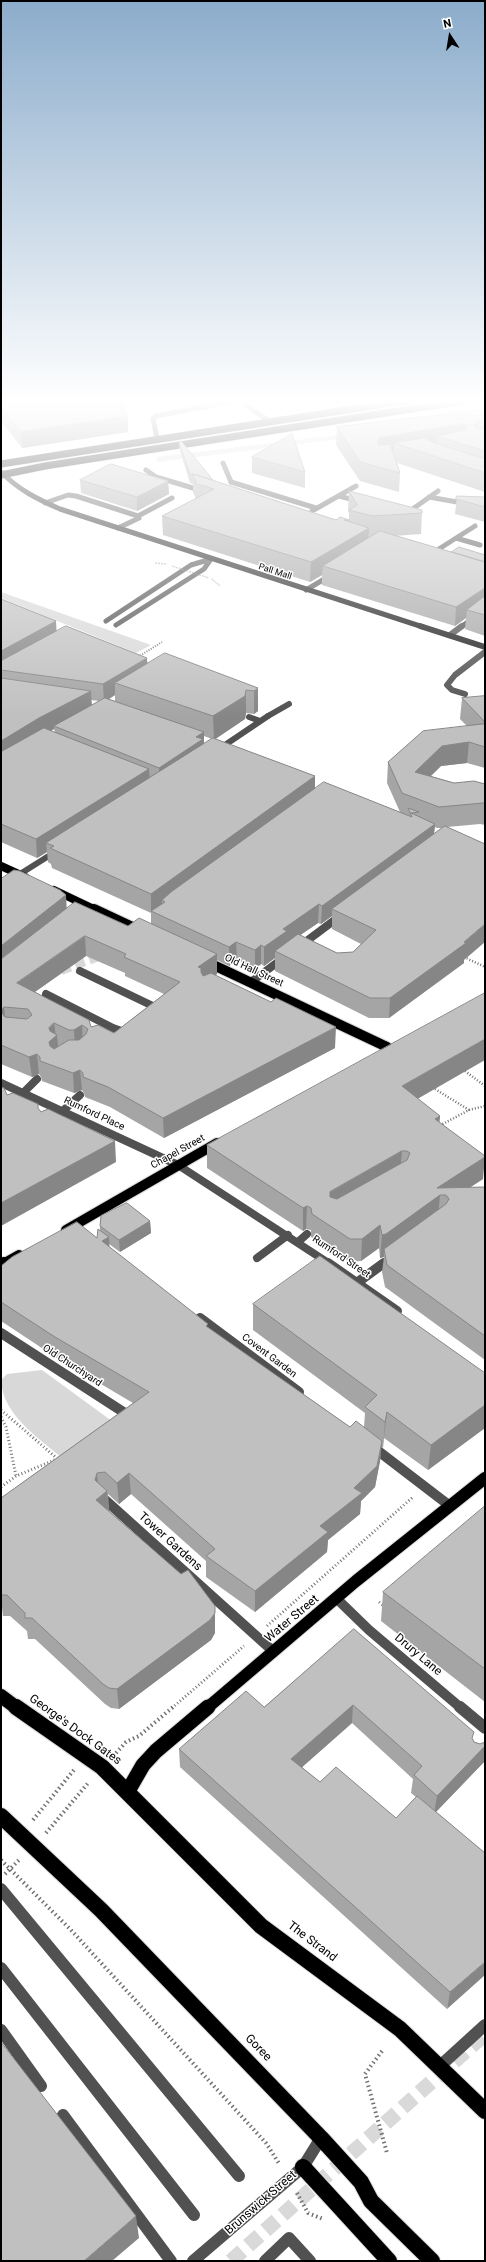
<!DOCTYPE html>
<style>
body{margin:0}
#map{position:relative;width:486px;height:2262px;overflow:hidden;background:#fff;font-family:Roboto,sans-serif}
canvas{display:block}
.frame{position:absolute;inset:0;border:2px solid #000;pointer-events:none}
.north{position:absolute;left:430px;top:16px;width:40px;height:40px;-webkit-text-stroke:3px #fff;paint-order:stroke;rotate:348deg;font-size:11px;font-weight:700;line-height:16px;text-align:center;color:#000}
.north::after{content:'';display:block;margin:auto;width:14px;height:18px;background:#000;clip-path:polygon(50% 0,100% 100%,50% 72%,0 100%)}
</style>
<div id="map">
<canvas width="486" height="2262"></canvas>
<div class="frame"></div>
<div class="north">N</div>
</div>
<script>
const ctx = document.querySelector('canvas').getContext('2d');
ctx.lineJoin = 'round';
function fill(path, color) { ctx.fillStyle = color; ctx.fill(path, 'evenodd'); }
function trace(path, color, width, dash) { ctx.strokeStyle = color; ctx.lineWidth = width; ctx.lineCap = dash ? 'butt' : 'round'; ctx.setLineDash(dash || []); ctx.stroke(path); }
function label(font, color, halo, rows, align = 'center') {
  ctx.font = font + ' Roboto,sans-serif'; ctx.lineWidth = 3; ctx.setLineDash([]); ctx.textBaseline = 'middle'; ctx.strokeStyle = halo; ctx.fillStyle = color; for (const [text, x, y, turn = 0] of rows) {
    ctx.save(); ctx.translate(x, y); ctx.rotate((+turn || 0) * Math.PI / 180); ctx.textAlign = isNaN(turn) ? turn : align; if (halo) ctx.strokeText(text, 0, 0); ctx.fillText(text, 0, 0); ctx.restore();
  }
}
const green = new Path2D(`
 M362 432 387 433 158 462 156 457Z
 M1 592 151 645 136 653 1 598Z
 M42 1370 116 1424 68 1463C43 1441 2 1416 1 1380L7 1374Z`);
const primaryTunnelFar1 = new Path2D(`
 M61 970 104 954`);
const primaryTunnel = new Path2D(`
 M231 2261 485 2034`);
const pathFar4 = new Path2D(`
 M155 563 166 564
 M212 579 220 586`);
const pathFar3 = new Path2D(`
 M138 657 162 642`);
const pathFar2 = new Path2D(`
 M464 957 485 967
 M465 1071 485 1086
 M435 1089 469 1110 439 1126
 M469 1110 485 1106`);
const pathFar1 = new Path2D(`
 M1 1410 59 1460
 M1 1417 6 1427 16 1476
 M1 1487 16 1476 57 1459
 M379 1602 385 1607
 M267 1626 413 1497
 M172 1708 244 1646`);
const path = new Path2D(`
 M116 1753 126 1742 139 1736 173 1707
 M33 1820 74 1770
 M46 1833 89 1782
 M1 1860 71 1930 266 2143 280 2165
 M5 1874 20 1859
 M382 2051 365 2074 387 2153
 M297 2193 308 2213 323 2219`);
const serviceFar3 = new Path2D(`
 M157 438 153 419 156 416 235 401 243 403 269 421
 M223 463 231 482
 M45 503 68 495 76 496 138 516 139 518 118 528
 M138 516 172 498
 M106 621 191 565 211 559
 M116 625 204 569 211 559`);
const serviceFar2 = new Path2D(`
 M465 694 452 690 447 685 455 675 485 652
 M268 716 289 704
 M249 717 260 721`);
const serviceFar1 = new Path2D(`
 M80 971 157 1008 155 1010
 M46 994 113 1028 109 1031
 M113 1028 127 1033
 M23 1093 37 1079
 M51 1122 80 1095
 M298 1242 307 1234
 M257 1258 288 1235`);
const service = new Path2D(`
 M1 2030 41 2086
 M63 2115 171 2261`);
const pedestrian = new Path2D(`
 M1 1889 239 2176
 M1 1968 194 2215
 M265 2261 289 2238 310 2261`);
const minorFar4 = new Path2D(`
 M146 470 156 477 203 491
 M231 482 316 508
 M339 496 358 501
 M429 497 485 507
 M312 511 356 486
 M404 512 407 513 438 491
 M456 538 480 545
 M431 554 475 526
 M306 590 331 575
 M461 627 485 609`);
const minorFar3 = new Path2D(`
 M450 635 462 626
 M219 749 268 716
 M20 874 55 852`);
const minorFar2 = new Path2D(`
 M300 946 340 916
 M251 982 282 959
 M1 1083 178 1165
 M383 1264 391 1258`);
const minorFar1 = new Path2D(`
 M358 1282 384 1263
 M200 1318 299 1392
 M1 1333 131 1417
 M373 1447 450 1506
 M103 1498 274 1652
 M337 1599 369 1630 461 1708`);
const minor = new Path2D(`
 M460 1707 485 1728
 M440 2066 485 2025
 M193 2261 303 2167 321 2138`);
const tertiaryFar1 = new Path2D(`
 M178 1165 330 1264`);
const tertiary = new Path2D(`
 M328 1263 397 1311`);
const secondaryFar1 = new Path2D(`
 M1 472C19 490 37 499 60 509L423 627`);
const secondary = new Path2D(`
 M420 626 485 647`);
const primaryFar3 = new Path2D(`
 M1 866 25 877
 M54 890 96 910`);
const primaryFar2 = new Path2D(`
 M94 909 141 931
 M205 961 387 1047
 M66 1230 217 1143
 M3 1264 19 1255`);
const primaryFar1 = new Path2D(`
 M1 1265 4 1263
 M207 1708 356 1581 485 1478`);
const primary = new Path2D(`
 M128 1791 143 1765 156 1751 208 1707`);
const trunkFar2 = new Path2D(`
 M1 464 410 400
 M1 475 45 466 469 400`);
const trunkFar1 = new Path2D(`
 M1 1696 17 1708`);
const trunk = new Path2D(`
 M16 1707 102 1767 261 1926 400 2029 485 2111
 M1 1816 101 1910 321 2138 361 2182 371 2201 432 2261
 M303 2167 389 2261`);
const pathBridge = new Path2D(`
 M172 566 209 578`);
const wall = new Path2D(`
 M1 400 126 413H125L128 432 22 448 1 421Z
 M485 410V492L397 463 400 473 399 492 360 481 336 445 337 427Z
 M179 442 213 480 336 520 349 519V513L348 511 349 491 422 510 421 534 394 536 452 552 485 555V636L465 629 466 618 455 626 322 585V575L310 582 163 535 162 516 196 499 193 492V484L190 483 180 451Z
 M252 457 305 472V488L252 473Z
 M80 480 168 481 169 494 137 511 81 493Z
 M457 496 485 497V522L455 514Z
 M1 599 57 631 148 663 258 688V711L254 714 246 713 245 719 215 739 315 789 400 812 387 783 388 762 467 726 460 719 462 698 485 696V768L467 763 441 766 431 776 454 783 485 784V825L480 824 447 827 464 960V963L389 1018H369L275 971V958L264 966 261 964 255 969 237 960 229 966 217 960V974L215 975 335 1048 164 1138 110 1107 85 1097 84 1093 82 1090 74 1093 42 1081 41 1077 39 1074 32 1077 1 1064V879L67 908 128 926 151 924V913L52 868 51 864 48 862 47 852 37 858 1 842ZM115 695V701L109 699ZM91 700 99 701 92 705ZM54 729 55 732 51 731ZM204 736 212 739 204 744ZM435 827 437 828H442L434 834ZM332 916V929L361 944 353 952 337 953 300 935 318 923 321 924ZM86 956 125 973V976L164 994 114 1033 91 1027 35 992Z
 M417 1099 440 1116 439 1122 483 1179 470 1187H485V1360L385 1287 382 1272 384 1257 380 1258 379 1248 361 1261 349 1262 311 1237V1230L306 1229 303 1231 207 1168V1145Z
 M150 1221 151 1233 120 1252 109 1244V1247L208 1328 350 1427H364L365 1413 253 1330V1304L485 1373V1428L428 1470 384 1438 383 1448 381 1447 380 1461 375 1487 361 1501 360 1514 328 1540 327 1552 255 1612 206 1577V1561L131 1494 119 1504 108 1494 109 1511 215 1606V1633L211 1640 119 1709 111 1708 105 1704 35 1639H28L27 1631 10 1616H3L2 1608H1V1498L133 1403 57 1358 1 1321V1266L97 1238 100 1231V1226Z
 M485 1506V1702L381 1621 383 1592Z
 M354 1629 472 1739 474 1742 485 1746V1758L484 1762 436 1812 485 1853 447 2009 180 1767 179 1749 264 1707ZM352 1723 413 1779 411 1793 416 1797 396 1818 320 1782 302 1767Z`);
const shadedWall = new Path2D(`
 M112 400H125L126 413 113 415Z
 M128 416V432L22 448 21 432Z
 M478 421 476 439 474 425Z
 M465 423 464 441 437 436 436 446 394 443V454L378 457 377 442 379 438Z
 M168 481 169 494 137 511V497Z
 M369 528 368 547 323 566 322 575 310 582 311 562Z
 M485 588V606L467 610 466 618 455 626 456 607Z
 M56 621 57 639 1 670V651Z
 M147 658 148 676 115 683V695L104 702 103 684Z
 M258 688V711L254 714V691Z
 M246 690V713L245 719 214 740 213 716Z
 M91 691 92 709 54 726V729L41 736 1 761V741L39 718Z
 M204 732V746L159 782V768L196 737Z
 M469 742 467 763 441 766 414 792 415 772 442 746Z
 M149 769 150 788 54 846 46 843 47 852 37 858 36 839Z
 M315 776V795L162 900V906L151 912V894Z
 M435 824 433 841 332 909V916L321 924 322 906Z
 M66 895 67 915 1 967V946Z
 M319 904 318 923 286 945 275 951V958L264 966V947L283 929Z
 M485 924V942L464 960V963L389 1018 390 998 464 942Z
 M85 936 86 956 19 1003 17 983Z
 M236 942 237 960 229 966V947Z
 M261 945V964L255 969V950Z
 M217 954V974L201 985 198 967Z
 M4 1007 6 1027 1 1016V1011Z
 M54 1023 56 1037 57 1035 59 1056 51 1062 49 1042V1028Z
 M82 1025 83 1045 75 1050 74 1030Z
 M336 1027 335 1048 164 1138 163 1118Z
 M485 1039V1060L400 1109 402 1086Z
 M37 1054 39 1074 32 1077 29 1057Z
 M80 1070 82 1090 74 1093 73 1073Z
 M440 1116 438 1138 435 1119Z
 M115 1141 116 1162 1 1226V1203Z
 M402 1151 400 1173 329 1214 330 1192Z
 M485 1157 483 1179 448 1202 449 1199 446 1195H440L438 1218 384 1249V1257L380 1258 382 1235 437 1188Z
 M307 1206 306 1229 303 1231V1208Z
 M150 1221 151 1233 120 1252 119 1240Z
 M380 1225 379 1248 361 1261 362 1239Z
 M109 1237 110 1258 102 1241Z
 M485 1405V1428L428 1470 431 1445Z
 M387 1412 384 1438 383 1448 385 1422Z
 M382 1441 380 1461 375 1487 361 1501 360 1514 328 1540 327 1552 255 1612V1591L320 1526 354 1488Z
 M97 1473 99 1494 107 1491 109 1512 96 1500 95 1480Z
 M129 1473 131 1494 119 1504 117 1483Z
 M215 1606V1633L211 1640 119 1709 117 1689Z
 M353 1705 352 1723 291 1777V1759Z
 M485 1746V1758L484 1762 434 1814 437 1796Z
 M485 1962V1975L447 2009 450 1992Z
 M136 2216 139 2238 112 2261H84Z`);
const building = new Path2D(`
 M1 400H113L128 416 21 432 1 407Z
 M485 410V421H478L474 425 476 428 485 429V451L437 436 466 430 468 426 465 423 379 438 377 442 379 445 390 444 400 473 360 462 337 427Z
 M292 434 305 472 252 457Z
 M425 438 434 443 485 459V473L394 443Z
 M181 441 213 480 193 474V475L190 474 179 442Z
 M111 464 168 481 137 497 80 480Z
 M193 474 336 520 340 517 349 520H344L369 528 311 562 162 516 214 489 197 484Z
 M349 491 422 510V513L372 516 349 510 357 505Z
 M457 496 485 497V507L456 499Z
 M380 531 485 562V588L456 607 323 566Z
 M459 547 485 555V562L452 552Z
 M485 596V615L467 610Z
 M1 599 56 621 1 651Z
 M66 626 147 658 103 684 1 670V661Z
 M165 653 258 688 254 691 246 690 245 696 213 716 115 683Z
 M1 678 91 691 39 718 1 741Z
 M485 696V722L462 698Z
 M105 698 204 732 196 737 203 739 159 768 54 726Z
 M485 724V747L469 742 442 746 415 772 454 783 474 781 485 784V803H483L439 807 402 793 388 762 423 731Z
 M44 728 149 769 36 839 1 824V752Z
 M213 738 315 776 151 894 50 848 54 846 46 843Z
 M324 782 412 817 408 808 419 812 411 813 435 824 322 906 319 904 283 929 287 931 264 947 261 945 255 950 236 942 229 947 151 911 165 902 162 900 171 892Z
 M445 826 485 844V924L464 942 466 943 390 998H370L275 951 298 934 337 953 353 952 376 930 332 909Z
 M14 870 20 871 60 890 66 895 1 946V879Z
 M75 902 128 926 139 918 217 954 198 967 201 968V972L203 976 211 973 271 1002 276 998 336 1027 163 1118 108 1087 83 1077V1073L80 1070 73 1073 40 1061V1057L37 1054 29 1057 1 1045V1012L5 1017 27 1019 32 1015 28 1009 4 1007 1 1011V958H2ZM85 936 126 954 124 957 180 982 114 1033 98 1025 91 1027 89 1020 17 983ZM54 1023 69 1030H74L82 1025 88 1029 86 1034 79 1040H69L54 1049 50 1046 49 1042 57 1035 50 1031 49 1028Z
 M485 993V1039L402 1086 440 1116 435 1119 485 1156V1157L437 1188 485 1187V1336L387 1265 384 1249 446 1204 449 1199 446 1195H440L386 1234 382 1235 380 1225 362 1239H350L312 1214 311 1208 307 1206 303 1208 207 1145ZM402 1151H407L410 1153 407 1160 337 1199 330 1197V1192Z
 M1 1087 4 1088 7 1095 13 1093 38 1104V1108L41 1112 48 1109 115 1141 1 1203Z
 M127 1203 150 1221 119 1240 100 1226 101 1216Z
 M77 1222 97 1238 98 1229 109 1237 102 1241 208 1324 206 1326 350 1427 356 1421 382 1441 377 1466 354 1488 362 1493 320 1526 328 1532 255 1591 206 1556 215 1549 129 1473 117 1483 105 1472 97 1473 95 1480 107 1491 96 1500 181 1574 188 1570 215 1606V1613L210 1620 117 1689 109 1688 103 1684 32 1618H25V1613L7 1595H1V1498L149 1392 55 1337 1 1302V1266L12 1257Z
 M320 1256 485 1373V1405L431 1445 387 1412 385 1422 365 1407 377 1395 253 1304Z
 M485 1506V1669L383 1592Z
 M354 1629 474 1732 472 1738 474 1742 480 1744 485 1742V1746L437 1796 414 1775 422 1766 353 1705 291 1759 320 1782 336 1767 396 1818 417 1796 485 1853V1962L450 1992 179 1749 246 1691 264 1707Z
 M1 2042 136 2216 84 2261H1Z`);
const farStreetnames = [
 ["Pall Mall",275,572,18]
];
const streetNames = [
 ["Old Hall Street",254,971,25],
 ["Rumford Place",94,1114,25],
 ["Chapel Street",178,1152,-29],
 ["Rumford Street",341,1257,34],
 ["Covent Garden",269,1356,37],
 ["Old Churchyard",72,1366,33]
];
const nearStreetnames = [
 ["Tower Gardens",170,1542,42],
 ["Water Street",292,1619,-40],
 ["Drury Lane",418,1655,40],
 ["George's Dock Gates",75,1730,36],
 ["The Strand",312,1942,37],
 ["Goree",258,2048,46],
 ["Brunswick Street",261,2203,-41]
];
fill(green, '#d8d8d8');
trace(primaryTunnelFar1, '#d9d9d9', 10, [10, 5]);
trace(primaryTunnel, '#d9d9d9', 15, [15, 8]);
trace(primaryFar3, '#dbdbdb', 9);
trace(primaryFar2, '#dbdbdb', 12);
trace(primaryFar1, '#dbdbdb', 14);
trace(primary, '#dbdbdb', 17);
trace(trunkFar2, '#dbdbdb', 8);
trace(trunkFar1, '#dbdbdb', 16);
trace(trunk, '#dbdbdb', 18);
trace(pathFar4, '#737373', 1.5, [0.5, 1]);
trace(pathFar3, '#737373', 2, [1, 1.5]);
trace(pathFar2, '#737373', 2.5, [1, 2]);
trace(pathFar1, '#737373', 3, [1, 2.5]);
trace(path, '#737373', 4, [1.5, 3]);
trace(serviceFar3, '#515151', 5);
trace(serviceFar2, '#515151', 6);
trace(serviceFar1, '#515151', 8);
trace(service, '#515151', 12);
trace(pedestrian, '#515151', 12);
trace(minorFar4, '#515151', 5);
trace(minorFar3, '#515151', 6);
trace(minorFar2, '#515151', 8);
trace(minorFar1, '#515151', 10);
trace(minor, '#515151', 12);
trace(tertiaryFar1, '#515151', 8);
trace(tertiary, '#515151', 10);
trace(secondaryFar1, '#1e1e1e', 5);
trace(secondary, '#1e1e1e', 6);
trace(primaryFar3, '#000', 8);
trace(primaryFar2, '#000', 10);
trace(primaryFar1, '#000', 12);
trace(primary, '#000', 15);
trace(trunkFar2, '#000', 7);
trace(trunkFar1, '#000', 14);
trace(trunk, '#000', 16);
trace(pathBridge, '#737373', 1.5, [0.5, 1]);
fill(wall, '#a5a5a5');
fill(shadedWall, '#868686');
fill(building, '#c0c0c0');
trace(building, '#868686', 1);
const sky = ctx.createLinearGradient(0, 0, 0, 717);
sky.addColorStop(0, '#8baccb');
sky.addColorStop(0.56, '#fff');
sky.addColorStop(1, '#ffffff00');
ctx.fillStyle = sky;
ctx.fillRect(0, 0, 486, 717);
label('9px', '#000', '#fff', farStreetnames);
label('10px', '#000', '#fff', streetNames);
label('12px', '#000', '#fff', nearStreetnames);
</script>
